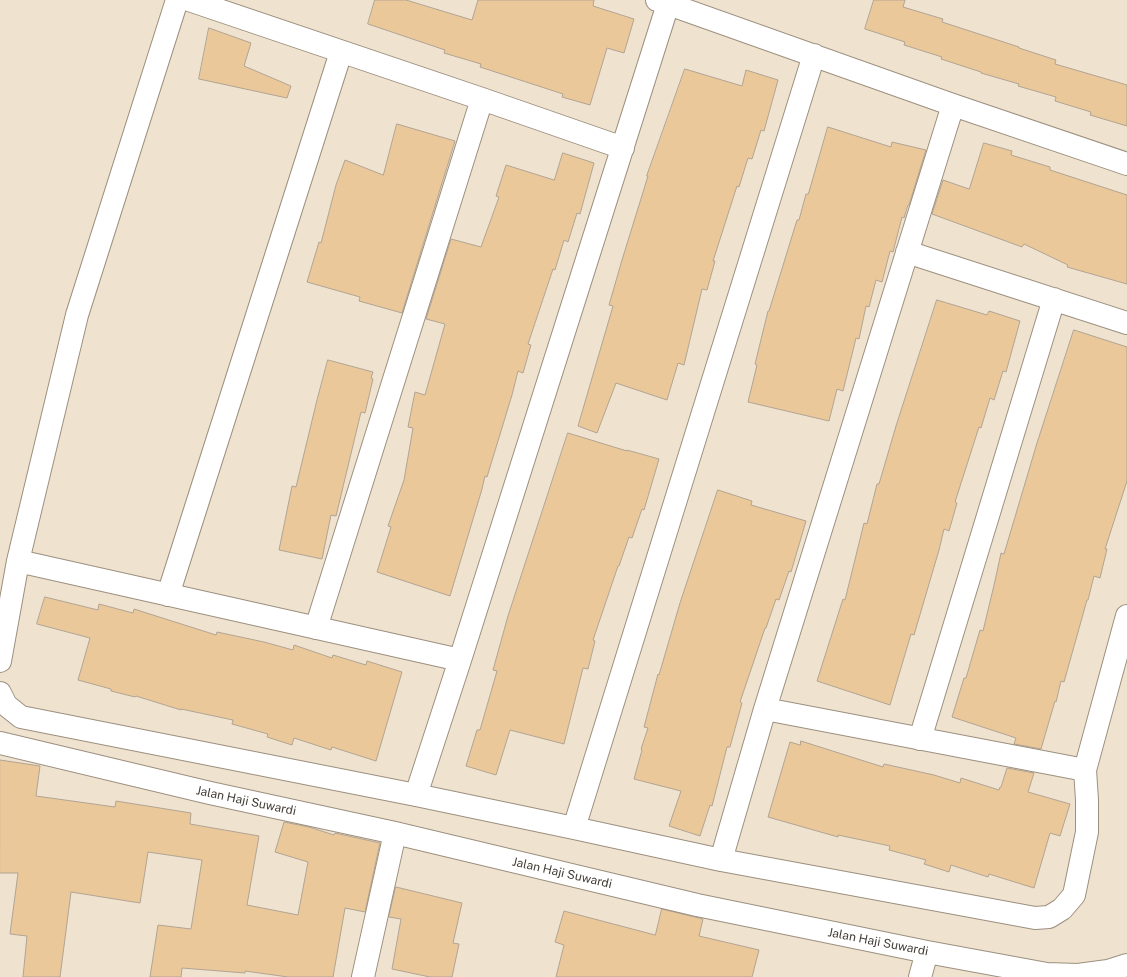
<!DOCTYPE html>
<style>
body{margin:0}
canvas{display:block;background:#efe2cf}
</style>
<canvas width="1127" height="977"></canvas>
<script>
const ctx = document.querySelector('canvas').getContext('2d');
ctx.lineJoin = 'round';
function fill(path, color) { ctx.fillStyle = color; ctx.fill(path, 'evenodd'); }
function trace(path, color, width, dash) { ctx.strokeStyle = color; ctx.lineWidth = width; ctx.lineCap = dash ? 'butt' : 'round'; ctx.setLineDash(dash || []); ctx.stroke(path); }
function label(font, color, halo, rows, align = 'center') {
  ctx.font = font + ' "Public Sans",sans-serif'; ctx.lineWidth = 3; ctx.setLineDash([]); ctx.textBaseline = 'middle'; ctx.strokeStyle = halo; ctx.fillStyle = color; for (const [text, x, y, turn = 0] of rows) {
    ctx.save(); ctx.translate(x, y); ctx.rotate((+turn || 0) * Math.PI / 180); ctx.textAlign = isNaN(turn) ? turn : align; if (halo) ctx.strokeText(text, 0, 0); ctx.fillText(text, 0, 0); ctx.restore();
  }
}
const building = new Path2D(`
 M375 0H406L472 20 478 0H594L593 6 634 19 624 53 607 48 590 105 562 97 563 94 480 67 481 64 444 53 445 50 368 24Z
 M874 0H905L903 7 943 19 942 22 979 34 1019 47V48L1056 60 1055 64 1127 85V126L1090 115 1091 112 1055 101 1056 97 1018 86 1019 84 981 73V72L941 59 942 57 904 45 905 42 865 29Z
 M209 28 251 43 244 66 291 86 287 98 199 79Z
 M685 69 742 86 746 70 778 80 764 131 761 130 752 159 748 158 739 187 737 186 713 261H715L707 290 702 289 684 365 678 363 667 400 616 383 597 433 578 426 613 306 609 305 622 260 648 176H647Z
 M397 124 455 141 402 313 359 301 360 297 307 282 319 242 321 243 336 185 345 160 383 175Z
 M828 127 891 147 892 142 926 150 909 205H908L904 218 902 217 893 252 890 251 882 282 876 280 869 307 866 306 859 339 856 338 843 391 837 389 829 421 748 402 757 365 755 364 768 311H769L797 220H799L806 194H808Z
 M984 143 1012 151 1011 155 1050 167V170L1127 195V284L1067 267 1068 265 1024 244 1022 247 932 214 943 180 969 189Z
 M563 153 594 163 580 214 577 213 568 242 564 240 555 270 553 269 528 344 531 345 523 373 518 371 512 395 487 477 485 476 482 489 450 596 377 572 391 527 388 526 404 480 413 428 408 427 415 392 425 395 445 324 426 319 451 239 481 247 499 197 496 196 506 165 554 180Z
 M937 300 987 315 989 311 1020 321 1006 372 1003 371 994 400 990 398 981 428 979 427 955 502 957 503 949 531 944 529 939 550 914 635 911 634 890 705 817 681 843 599 845 600 864 523 867 524 877 484H879L896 426Z
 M1074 330 1127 347V481L1105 549H1107L1100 578 1094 576 1088 600H1087L1064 682 1061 681 1056 702 1055 701 1041 749 1014 744 1016 738 952 717 964 678H966L980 630 983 631 995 581 1001 553 1004 554 1037 443Z
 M328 360 373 372 371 378 373 379 365 413 361 412 336 516 331 515 322 559 279 550 292 486 296 487 317 400Z
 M568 433 627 451V450L659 459 644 510 642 509 632 538 629 537 619 566H618L593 640 595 641 588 669 583 668 564 744 510 730 496 775 466 766 477 730H480L497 671 493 670 508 616Z
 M718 490 752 501 751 505 806 521 791 572 789 571 779 600 776 599 766 628H765L740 702 742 703 730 747H727L712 806 710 805 700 836 669 826 681 791 634 779 642 750 641 749 648 728 644 727 658 674 659 675 680 603Z
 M45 597 98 610 99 604 133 613 134 609 216 635 217 632 264 642 293 650 294 645 332 658 333 655 366 665 367 661 402 672 376 761 332 747 331 750 294 738 292 745 267 737 268 734 232 724 233 720 181 709V710L136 696 135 697 111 691V689L78 680 90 638 37 624Z
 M801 741 883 767 884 764 934 775 960 783 961 778 999 790 1000 787H1001L1007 768 1034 773 1028 792 1070 804 1060 836 1050 833 1034 888 989 874 988 877 951 865 949 872 924 864 926 860 889 850 890 846 838 835V837L768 817 790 742 800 745Z
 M0 760 40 766 36 796 115 807 116 801 191 813 190 824 259 836 247 905 298 915 308 862 275 852 284 822 309 827 334 835 335 833 380 843 365 912 345 908 333 977H288L245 971V973L182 968 181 977H150L158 925 191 929 202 860 148 852 140 903 71 892 60 977H23L27 936 10 934 18 873H0Z
 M396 887 462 903 453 943 459 944 452 977H430L392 969 401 919 389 917Z
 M662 909 703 919 699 936 759 950 752 977H556L564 945 555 942 564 911 655 935Z`);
const minor = new Path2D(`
 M189 0 482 99 623 148
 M657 0 953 105 1127 164
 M907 252 1127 323
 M18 561 460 660
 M168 595 341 52
 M316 628 482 99
 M0 661 18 561 77 315 177 0
 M0 693 6 705 21 717 416 795 574 828 721 860 1035 918 1049 917 1062 909 1074 895 1087 832V800L1085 770 1127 616
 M765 709 1085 770
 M920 739 1054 299
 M0 743 210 793 395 833 697 905 927 952 1047 974 1078 975 1108 971 1127 965
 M416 795 460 660 668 4
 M574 828 814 55
 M721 860 765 709 953 105
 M363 977 395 833
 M920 977 927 952`);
const streetNames = [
 ["Jalan Haji Suwardi",246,801,12],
 ["Jalan Haji Suwardi",562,873,13],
 ["Jalan Haji Suwardi",878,942,11]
];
fill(building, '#eac89a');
trace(building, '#b1a493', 1);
trace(minor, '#9d907f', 24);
trace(minor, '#fff', 22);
label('12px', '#423c35', '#fff', streetNames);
</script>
